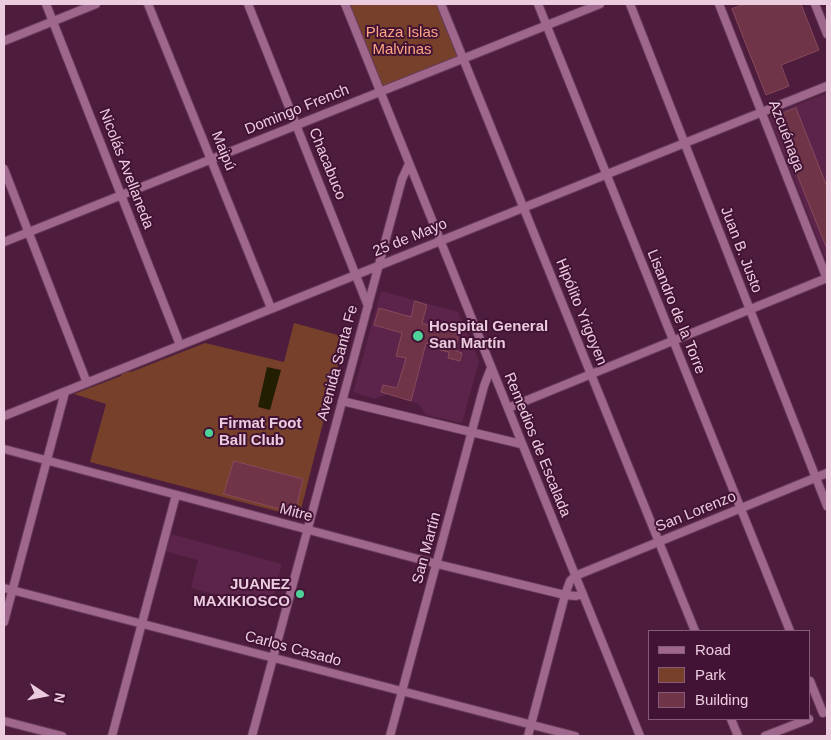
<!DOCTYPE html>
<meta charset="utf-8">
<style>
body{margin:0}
#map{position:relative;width:831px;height:740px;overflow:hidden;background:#4e1d3e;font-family:Helvetica,sans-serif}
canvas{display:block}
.frame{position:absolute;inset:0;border:5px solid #ebcbde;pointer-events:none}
.legend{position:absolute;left:648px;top:630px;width:162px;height:90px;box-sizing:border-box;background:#421334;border:1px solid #865d78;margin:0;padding:6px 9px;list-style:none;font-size:15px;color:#ebcbde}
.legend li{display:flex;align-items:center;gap:10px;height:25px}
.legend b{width:25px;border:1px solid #865d78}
.north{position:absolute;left:20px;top:670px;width:50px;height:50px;-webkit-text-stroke:4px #421334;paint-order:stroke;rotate:101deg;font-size:14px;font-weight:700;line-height:20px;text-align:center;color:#ebcbde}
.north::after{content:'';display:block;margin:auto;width:18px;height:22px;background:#ebcbde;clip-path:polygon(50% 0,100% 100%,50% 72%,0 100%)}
</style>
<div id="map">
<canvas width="831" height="740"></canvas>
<div class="frame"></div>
<ul class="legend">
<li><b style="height:6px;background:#9f678b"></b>Road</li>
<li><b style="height:14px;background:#76402b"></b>Park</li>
<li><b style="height:14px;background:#6f3447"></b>Building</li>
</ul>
<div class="north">N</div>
</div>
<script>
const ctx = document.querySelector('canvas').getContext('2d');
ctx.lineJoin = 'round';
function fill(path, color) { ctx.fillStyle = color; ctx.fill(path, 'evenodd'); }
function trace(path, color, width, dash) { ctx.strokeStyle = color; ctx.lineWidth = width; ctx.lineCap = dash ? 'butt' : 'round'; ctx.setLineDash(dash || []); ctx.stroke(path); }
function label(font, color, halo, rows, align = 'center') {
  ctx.font = font + ' Helvetica,sans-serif'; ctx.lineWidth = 4; ctx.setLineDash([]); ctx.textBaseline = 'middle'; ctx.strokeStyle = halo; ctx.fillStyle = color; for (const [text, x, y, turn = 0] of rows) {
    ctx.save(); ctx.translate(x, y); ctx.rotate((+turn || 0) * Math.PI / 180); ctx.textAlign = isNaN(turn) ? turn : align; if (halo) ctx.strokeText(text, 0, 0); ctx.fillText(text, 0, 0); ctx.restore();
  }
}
const built = new Path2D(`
 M827 93V262L769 116Z
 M381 291 458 312 479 361 462 423 426 415 419 404 388 394 375 399 353 392Z
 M170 534 282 564 270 608 191 588 198 560 164 551Z`);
const green = new Path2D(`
 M345 4H441L463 58 380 91Z
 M294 323 345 337 299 517 90 462 106 404 74 394 121 376 123 370 131 372 205 343 284 362Z`);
const water = new Path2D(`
 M267 367 281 370 270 410 258 407Z`);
const building = new Path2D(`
 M746 4H801L819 50 781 65 789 86 766 95 732 9Z
 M796 108 827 187V249L774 117Z
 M415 301 427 305 422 323 441 329 442 325 455 329 458 339 456 351 462 353 460 361 448 358 449 352 440 350 441 347 426 343 411 401 381 392 383 385 397 388 406 358 396 356 402 333 374 325 379 308 411 317Z
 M234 461 303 479 295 513 224 494Z`);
const minor = new Path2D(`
 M46 4 180 345
 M148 4 271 308
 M248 4 368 306
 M345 4 640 736
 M441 4 695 631
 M538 4 790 631
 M630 4 827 506
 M719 4 827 279
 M815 4 827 34
 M4 41 96 4
 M4 169 87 383
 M4 242 600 4
 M342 401 521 444
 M508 408 827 278
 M4 416 827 86
 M4 449 437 564 565 595 576 596 583 594
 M4 588 575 736
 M4 622 65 392
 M810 681 823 713
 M731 719 738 736
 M4 721 62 736
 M112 736 176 495
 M252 736 402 179 409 164
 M390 736 484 386 491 368
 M528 736 565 595 570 581 575 576 827 473
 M765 736 809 719`);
const markers = [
 [418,336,6,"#4dd39a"],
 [209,433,5,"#4dd39a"],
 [300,594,5,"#4dd39a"]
];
const parkNames = [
 ["Plaza Islas",402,33],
 ["Malvinas",402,50]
];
const streetNames = [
 ["Domingo French",297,110,-22],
 ["Azcuénaga",786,136,69],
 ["Maipú",223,151,68],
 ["Chacabuco",327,164,68],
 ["Nicolás Avellaneda",126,169,69],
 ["25 de Mayo",410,238,-22],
 ["Juan B. Justo",741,250,69],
 ["Hipólito Yrigoyen",581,312,68],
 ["Lisandro de la Torre",676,312,68],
 ["Avenida Santa Fe",338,363,-75],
 ["Remedios de Escalada",537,445,68],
 ["San Lorenzo",696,512,-22],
 ["Mitre",296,513,15],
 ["San Martín",427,548,-75],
 ["Carlos Casado",293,649,15]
];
const poiNames = [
 ["Hospital General",429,327],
 ["San Martín",429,344],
 ["Firmat Foot",219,424],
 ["Ball Club",219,441],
 ["JUANEZ",290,585,"right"],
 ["MAXIKIOSCO",290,602,"right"]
];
fill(built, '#5c244a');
fill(green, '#76402b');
fill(water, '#221e02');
fill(building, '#6f3447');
trace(building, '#874a5c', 1);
trace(minor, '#663b59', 10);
trace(minor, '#9f678b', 8);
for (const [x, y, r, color] of markers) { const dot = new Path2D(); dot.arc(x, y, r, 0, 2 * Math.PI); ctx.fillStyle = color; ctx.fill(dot); trace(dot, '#421334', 2); }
label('15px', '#fda482', '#421334', parkNames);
label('15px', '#ebcbde', '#421334', streetNames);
label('bold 15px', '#ebcbde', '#421334', poiNames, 'left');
</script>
